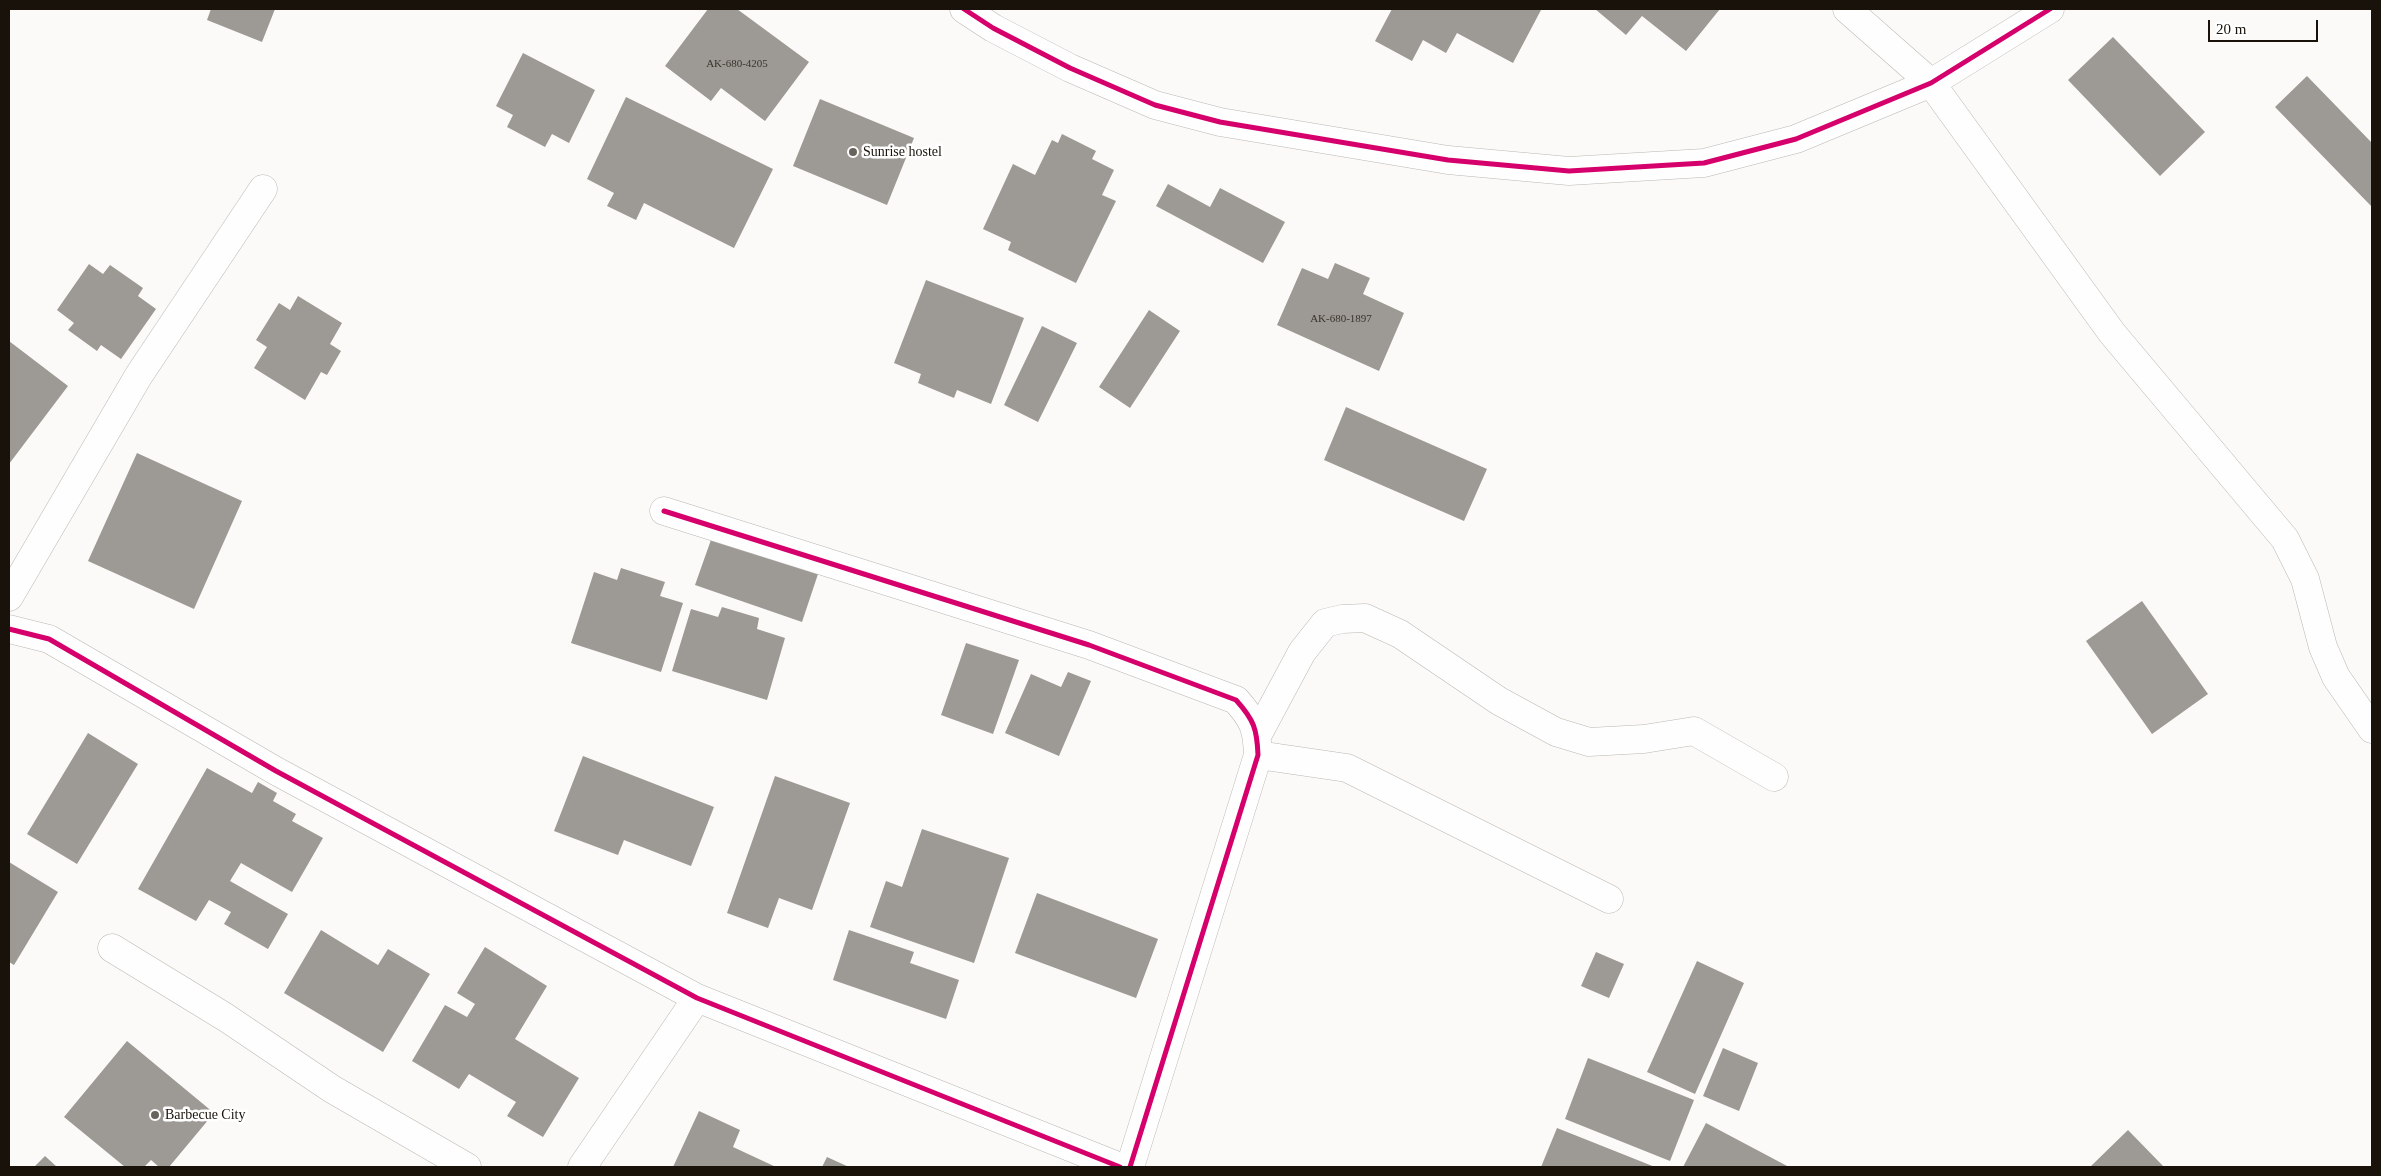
<!DOCTYPE html>
<style>
body{margin:0}
#map{position:relative;width:2381px;height:1176px;overflow:hidden;background:#fcfaf8;font-family:"Times New Roman",serif}
canvas{display:block}
.frame{position:absolute;inset:0;border:10px solid #19120a;pointer-events:none}
.scale{position:absolute;left:2208px;top:20px;width:110px;height:22px;box-sizing:border-box;border:2px solid #19120a;border-top:0;padding-left:6px;font-size:15px;line-height:18px;white-space:nowrap;color:#19120a;-webkit-text-stroke:4px #fff;paint-order:stroke}
</style>
<div id="map">
<canvas width="2381" height="1176"></canvas>
<div class="frame"></div>
<div class="scale">20 m</div>
</div>
<script>
const ctx = document.querySelector('canvas').getContext('2d');
ctx.lineJoin = 'round';
function fill(path, color) { ctx.fillStyle = color; ctx.fill(path, 'evenodd'); }
function trace(path, color, width, dash) { ctx.strokeStyle = color; ctx.lineWidth = width; ctx.lineCap = dash ? 'butt' : 'round'; ctx.setLineDash(dash || []); ctx.stroke(path); }
function label(font, color, halo, rows, align = 'center') {
  ctx.font = font + ' "Times New Roman",serif'; ctx.lineWidth = 5; ctx.setLineDash([]); ctx.textBaseline = 'middle'; ctx.strokeStyle = halo; ctx.fillStyle = color; for (const [text, x, y, turn = 0] of rows) {
    ctx.save(); ctx.translate(x, y); ctx.rotate((+turn || 0) * Math.PI / 180); ctx.textAlign = isNaN(turn) ? turn : align; if (halo) ctx.strokeText(text, 0, 0); ctx.fillText(text, 0, 0); ctx.restore();
  }
}
const building = new Path2D(`
 M211 9H275L262 42 207 20Z
 M708 9H737L809 62 765 121 721 88 711 101 665 66Z
 M1392 9H1538L1541 10 1513 63 1457 33 1446 53 1423 40 1412 61 1375 41Z
 M1595 9H1720L1686 51 1642 16 1626 35Z
 M2113 37 2205 132 2160 176 2068 80Z
 M523 53 595 90 569 143 552 134 545 147 507 127 513 115 496 106Z
 M2307 76 2372 143V207L2275 107Z
 M626 97 773 169 734 248 644 203 636 220 607 206 614 193 587 179Z
 M820 99 914 138 887 205 793 166Z
 M1062 134 1096 151 1092 159 1114 170 1102 195 1116 201 1076 283 1008 250 1011 242 983 229 1013 164 1035 175 1052 140 1058 143Z
 M1168 184 1210 207 1220 188 1285 222 1263 263 1156 206Z
 M1335 263 1370 278 1363 294 1404 313 1379 371 1277 325 1302 268 1328 279Z
 M89 264 103 274 110 265 143 288 138 296 156 309 121 359 101 345 97 351 68 330 74 323 57 310Z
 M926 280 1024 318 991 404 957 390 954 398 918 383 921 374 894 363Z
 M298 296 342 323 330 344 341 351 327 375 321 372 305 400 254 368 267 347 256 340 279 303 290 310Z
 M1149 310 1180 331 1130 408 1099 387Z
 M1042 326 1077 343 1038 422 1004 405Z
 M9 341 68 386 9 464Z
 M1346 407 1487 469 1464 521 1324 460Z
 M137 453 242 501 194 609 88 561Z
 M712 537 818 574 802 622 695 585Z
 M621 568 665 582 660 596 683 603 661 672 571 643 594 572 617 580Z
 M2142 601 2208 694 2152 734 2086 641Z
 M722 607 759 618 757 629 785 638 767 700 672 671 691 609 718 617Z
 M966 643 1019 660 993 734 941 715Z
 M1068 672 1091 681 1059 756 1005 733 1031 674 1061 687Z
 M88 733 138 764 77 864 27 834Z
 M583 756 714 807 691 866 624 840 618 855 554 831Z
 M207 768 252 793 258 782 277 793 273 801 296 814 292 821 323 838 292 892 241 863 230 881 288 914 268 949 224 924 231 912 209 900 196 921 138 889Z
 M775 776 850 803 812 910 779 898 768 928 727 913Z
 M922 829 1009 858 974 963 870 927 886 881 902 887Z
 M9 862 58 892 14 965 9 962Z
 M1037 893 1158 939 1136 998 1015 953Z
 M321 930 378 965 388 949 430 974 383 1052 284 993Z
 M849 930 914 952 910 963 959 980 946 1019 833 980Z
 M485 947 547 986 515 1039 579 1078 543 1137 507 1116 516 1102 469 1074 459 1089 412 1061 445 1005 467 1017 475 1004 457 993Z
 M1596 952 1624 964 1609 998 1581 986Z
 M1697 961 1744 983 1695 1094 1647 1072Z
 M127 1041 214 1113 169 1167H159L151 1160 144 1167H125L64 1117Z
 M1723 1048 1758 1063 1739 1111 1703 1096Z
 M1588 1058 1694 1100 1670 1161 1565 1119Z
 M699 1111 740 1130 733 1147 776 1167H673Z
 M1706 1123 1789 1167H1683Z
 M1557 1128 1655 1167H1541Z
 M2128 1130 2164 1167H2090Z
 M45 1156 57 1167H34Z
 M827 1157 849 1167H822Z`);
const minor = new Path2D(`
 M964 9 993 28 1070 68 1155 105 1220 122 1448 160 1569 171 1704 163 1796 139 1931 83 2050 9
 M1847 9 1931 83 2112 333 2285 539 2305 579 2323 647 2336 677 2372 729
 M664 511 1089 645 1236 700C1254 720 1257 729 1258 755L1130 1167
 M9 597 139 375 263 189
 M9 629 49 639 276 771 697 998 1120 1167
 M1257 736 1302 652 1325 623 1342 619 1365 618 1400 634 1499 701 1556 732 1589 742 1644 739 1694 731 1774 777
 M1258 755 1347 768 1609 899
 M112 948 225 1017 332 1089 467 1167
 M582 1167 697 998`);
const cycleway = new Path2D(`
 M964 9 993 28 1070 68 1155 105 1220 122 1448 160 1569 171 1704 163 1796 139 1931 83 2050 9
 M664 511 1089 645 1236 700C1254 720 1257 729 1258 755L1130 1167
 M9 629 49 639 276 771 697 998 1120 1167`);
const markers = [
 [853,152,5,"#68635d"],
 [155,1115,5,"#68635d"]
];
const numberNames = [
 ["AK-680-4205",737,64],
 ["AK-680-1897",1341,319]
];
const poiNames = [
 ["Sunrise hostel",863,152],
 ["Barbecue City",165,1115]
];
fill(building, '#9d9994');
trace(minor, '#bbb7b2', 29);
trace(minor, '#fffefe', 28);
trace(cycleway, '#d6006c', 5);
for (const [x, y, r, color] of markers) { const dot = new Path2D(); dot.arc(x, y, r, 0, 2 * Math.PI); ctx.fillStyle = color; ctx.fill(dot); trace(dot, '#fff', 2); }
label('11px', '#3a342c', null, numberNames);
label('14px', '#19120a', '#fff', poiNames, 'left');
</script>
